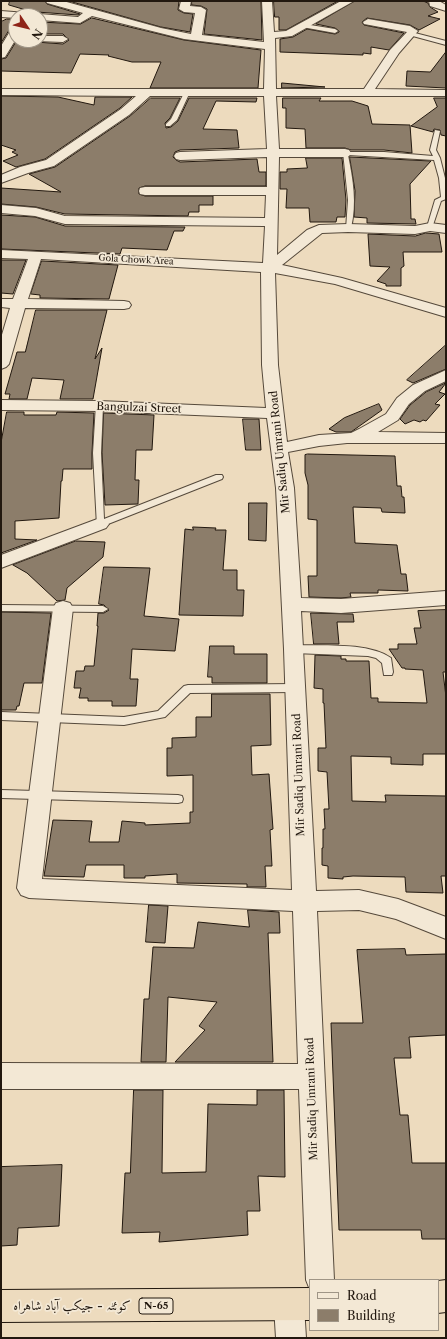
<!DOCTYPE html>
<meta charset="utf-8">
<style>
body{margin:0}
#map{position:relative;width:447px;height:1339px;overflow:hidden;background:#eddbbe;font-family:"Libre Caslon Text",serif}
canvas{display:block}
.frame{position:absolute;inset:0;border:2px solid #22180f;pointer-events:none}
.legend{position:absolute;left:309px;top:1279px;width:130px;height:52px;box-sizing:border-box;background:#f3e8d5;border:1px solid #9f9586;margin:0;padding:5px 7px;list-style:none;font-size:12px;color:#22180f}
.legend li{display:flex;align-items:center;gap:8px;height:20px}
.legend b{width:20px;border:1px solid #9f9586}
.north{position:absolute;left:8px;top:8px;width:40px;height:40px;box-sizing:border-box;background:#f3e8d5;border:1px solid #9f9586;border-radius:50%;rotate:125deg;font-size:11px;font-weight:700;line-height:16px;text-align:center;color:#22180f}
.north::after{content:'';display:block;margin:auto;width:14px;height:18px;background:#8f2418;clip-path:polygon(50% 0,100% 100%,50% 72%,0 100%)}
</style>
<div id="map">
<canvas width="447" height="1339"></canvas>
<div class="frame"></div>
<ul class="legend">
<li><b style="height:5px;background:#f3e8d5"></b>Road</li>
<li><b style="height:11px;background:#8c7d6a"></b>Building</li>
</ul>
<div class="north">N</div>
</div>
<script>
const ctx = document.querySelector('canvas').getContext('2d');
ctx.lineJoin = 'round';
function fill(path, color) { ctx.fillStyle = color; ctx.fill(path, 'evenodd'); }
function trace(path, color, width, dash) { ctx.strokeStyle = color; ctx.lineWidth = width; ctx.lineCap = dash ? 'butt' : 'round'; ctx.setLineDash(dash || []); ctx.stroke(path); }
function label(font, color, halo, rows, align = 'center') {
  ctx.font = font + ' "Libre Caslon Text",Amiri,serif'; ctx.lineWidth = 3.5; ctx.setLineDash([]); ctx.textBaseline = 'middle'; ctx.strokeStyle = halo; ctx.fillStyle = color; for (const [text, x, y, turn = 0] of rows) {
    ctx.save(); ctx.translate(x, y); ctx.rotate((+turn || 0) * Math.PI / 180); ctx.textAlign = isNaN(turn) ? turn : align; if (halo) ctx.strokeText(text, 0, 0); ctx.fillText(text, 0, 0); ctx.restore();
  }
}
const building = new Path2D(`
 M10 1H45L47 4 80 14 78 15 23 11 26 10 9 5Z
 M69 1H179L178 10 184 13 193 14 190 32 161 27Z
 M192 1H261L262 40 204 34 207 9 201 6 192 5Z
 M274 1H338L286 30H279V17H275Z
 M355 1H423L428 3 430 7 438 12 428 16 440 19 419 30 410 25 367 18 362 22 364 25 404 33 389 50 371 47V54L363 53V55L280 52V39L293 37 307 29 335 34 339 32V31L335 28 316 24Z
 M92 18 184 40 261 50 258 88H150L161 62H132L108 56 109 55 80 54 71 73 1 71V59L6 58 17 40H34L36 42 63 44 69 40 63 34H40V22L80 24Z
 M7 19H16V26L11 27 1 43V22Z
 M446 52V88L406 86 407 71 430 72Z
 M282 83 325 87 282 88Z
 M1 96 58 97 94 105 95 97H132L120 108 45 159 16 167 3 161 18 155 12 152 16 150 1 145Z
 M151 98H180L170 118 165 123 166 128 171 127 178 121 189 98H257L256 102 216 101 203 129 237 130 239 148 180 150 175 152 173 157 176 160 180 162 257 159 259 172H266V186H145L139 188V194L145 196H213V205H199V212H189L188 216 65 214 36 207 1 204V188L61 192 29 174 55 167 130 116Z
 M283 98H321L319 101H352L368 106 372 124 410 125 412 153 384 150H351L345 148H306L305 129 286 128V108H283Z
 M434 98H446V136L441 135 440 130 434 129 433 132 411 126 437 107Z
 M350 157 431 161 410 184 411 219H415L416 224 367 223V218L354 217 355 191Z
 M306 158H342L346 200 345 217H337L336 222H310L309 208H286L287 189H280V172H287V169L307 168Z
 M1 215 35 217 65 226 185 227 183 231H174L167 250 122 248 120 254 1 249Z
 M426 233 439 234 442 252H403L404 266 401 268V286H386V284L377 281 390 267 370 266 368 234 415 236Z
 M1 260H26L13 294 1 293Z
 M42 261 118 265 109 299 40 298V295L31 294Z
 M36 310H107L95 359 102 348 93 399H60L64 380 32 378 27 399H9L10 394H5L17 352H25Z
 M446 345V369L413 383 407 380Z
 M446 383 439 392 445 394 435 404 440 405 426 421 423 420 420 422 414 420 405 424 400 419 410 405 426 392Z
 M379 404 382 410 351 432H336L329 429 344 418Z
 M7 412H24V415H56L57 412 94 413 92 453V469H63L62 481H61L59 518 15 521V539L37 540 1 553V443Z
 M104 413 154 415 152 450H136L135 480H139L138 504 105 505 102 453Z
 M243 419H259L261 450H246Z
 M308 454 395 456 397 486H401L402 497H404L405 513 382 512 381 508 353 507 355 543 397 545 401 574H406L408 591 378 590V593H350L351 597 341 598 309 597 308 576H317V520L308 519V485L305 473V455Z
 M249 503H267L266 541 249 540Z
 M193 527 216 528 215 530H226L223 570H237V590H244L243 616 179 615 185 529 193 530Z
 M76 541 105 542 103 557 67 588 65 600 57 601 27 573 13 565Z
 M104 567 150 568 144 616 179 619 175 651 132 649 130 679H138L136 706H112V701H88V698H79L81 688H74L76 671H84L85 666H94L98 626H97L98 613H104L109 610 104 605 99 604Z
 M446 610V672H443L446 697V754H423V765L391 764V757L351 756 352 801 386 802 385 795 446 796V876H441L443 893 406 892 405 877 353 876 343 877V879L328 878V866L322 865V848H323V829H325L324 809H329L327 772 318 771V748H326L324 703H323V689L314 688 315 655 341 656V659H346V661H369L371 698H378V702L427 703 423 670 405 669V668H402L389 649H398V644H417L414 628H421L418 611Z
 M1 612 51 613 42 683H24L19 706H17L16 710H1Z
 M311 613 353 614 354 622H337L339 644H314Z
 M210 646H234V654H267V683H212V677H208Z
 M212 694H270L271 745 251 746 252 775 269 774 273 829 270 830 272 866H265L266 887H247V884L177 883V874L145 876V878H124V865H86L84 877 44 876 53 820 92 821 89 842H119L122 821 145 823V825L190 823V812H193V775L167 776V748H172V738L196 737V717H211Z
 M149 905 168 906 165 943 146 942Z
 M248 910 279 912 280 933H268L273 1062H175L205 1030 199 1026 217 1002 168 997 166 1062H141L144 999H149L153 947 194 948 198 922 249 927Z
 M405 949 406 955 446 954V1035L409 1037 411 1058H394L400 1115H408L412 1163H446V1239H422L421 1230H339L331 1023H363L357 950Z
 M134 1090H163L162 1173 206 1172 208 1104 257 1105V1090H284L285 1177 258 1176 260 1211H247L248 1235 159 1242 160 1232 122 1233 125 1173H130Z
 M62 1165 59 1226 18 1228 17 1245 1 1246V1167Z`);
const lane = new Path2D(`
 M304 24 335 29 338 31 335 33 302 27 301 26Z
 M411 32 446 41V45L409 35V33Z
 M185 91 190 92 177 120 170 126H166V124L171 119Z
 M435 130 440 131 436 150 440 158 445 178 446 199 441 201 432 228 427 227 435 200 441 197 439 178 434 160 348 155C353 180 357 203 351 228L346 229 348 200 343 152H384L433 156 430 150Z
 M96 404H99L103 406 101 453 104 519 216 475H222L223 477 222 479 103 526H97L93 453Z
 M1 605 103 606 108 609 103 612 1 611Z
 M294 645C321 646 369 642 391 658L393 672 392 675H384L382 663 376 658 368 656 294 653 291 652 289 649 291 646Z
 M295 684 299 685 300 688 299 691 295 692 190 693 165 717 124 725 1 720V712L124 717 158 711 184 686 188 685Z
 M1 790 178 795 182 796 183 799 182 802 178 803 1 798Z`);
const street = new Path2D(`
 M46 1H63L161 28 191 34 195 13 184 12 179 9 181 1H191L190 6 201 7 206 10 202 35 264 42 262 1H272L274 32 286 31 341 1H354L292 36 275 38 276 89H364L390 50 407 32 364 24 363 22 368 19 410 26 418 31 399 53 375 89 446 90V96H276L279 149H345L349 150 351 153 349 156 345 157H279L277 255 307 230 319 225 348 224 415 226 430 223 446 225V233L430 231 415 234 348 232 322 233 282 265 342 278 446 308V317L335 284 275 273 278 365 287 442 319 435 351 433 359 429 386 414 397 398 413 385 446 370V381L425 391 409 404 398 420 378 432 446 433V443H347L319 446 288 452 294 488 301 598 341 599 446 591V605L341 613 301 611 316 891 359 890 398 899 446 917V939L396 919 359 910 317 911 334 1280H310V1290L306 1280 299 1089H1V1063L298 1064 293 911 29 898 21 895 17 888 53 608 56 603 63 601 70 603 73 608 42 879 292 890 284 649 276 488 267 418 99 411 1 410V400L99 401 266 408 262 365 261 272 41 259 28 299 124 301 129 302 131 305 129 308 124 309 25 308 9 364 6 367 1 369V338L10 308 1 307V299H13L28 259 1 258V250L263 263 265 226 65 224 35 216 1 213V205L36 208 65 216 265 218 266 195H145L140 194 139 191 140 188 145 187H267V157L180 160 176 159 174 156 176 153 180 152 267 149 264 96H150L129 115 54 166 28 173 1 183V175L20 167 46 160 121 109 136 96 1 95V89H264L265 49 184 39 92 16 80 23 40 20V16H16V18L1 17V11L78 17 83 13 47 3Z
 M429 1H439L446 5V11L430 6Z
 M16 27V39L5 57 1 58V46L12 28Z
 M40 36H63L68 39 63 42 36 41 35 40H40Z
 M100 518 106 520 109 524 106 528 1 568V555Z
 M289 1291 299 1296 304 1306 306 1338H276L274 1306 279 1296Z`);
const highway = new Path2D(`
 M446 1280V1312L438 1313V1281Z
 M310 1288V1320L1 1322V1290Z`);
const farStreetnames = [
 ["Gola Chowk Area",136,260,3]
];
const shields = [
 [156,1306,34]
];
const shieldNames = [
 ["N-65",156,1306]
];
const streetNames = [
 ["Bangulzai Street",139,408,2],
 ["Mir Sadiq Umrani Road",280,452,-96],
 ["Mir Sadiq Umrani Road",299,775,-92],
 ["Mir Sadiq Umrani Road",312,1099,-92]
];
const nearStreetnames = [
 ["کوئٹہ - جیکب آباد شاہراہ",72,1306]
];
fill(building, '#8c7d6a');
trace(building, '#22180f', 1);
trace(lane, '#55493b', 2);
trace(street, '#55493b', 2);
trace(highway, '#22180f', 2);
fill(lane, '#f3e8d5');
fill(street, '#f3e8d5');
fill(highway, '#eddbbe');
label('9px', '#22180f', '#f3e8d5', farStreetnames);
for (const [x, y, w] of shields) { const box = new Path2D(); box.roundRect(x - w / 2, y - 8, w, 16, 3); ctx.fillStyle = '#f3e8d5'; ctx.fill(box); trace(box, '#22180f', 1); }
label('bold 10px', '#22180f', null, shieldNames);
label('11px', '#22180f', '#f3e8d5', streetNames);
label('13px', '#22180f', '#f3e8d5', nearStreetnames);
</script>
